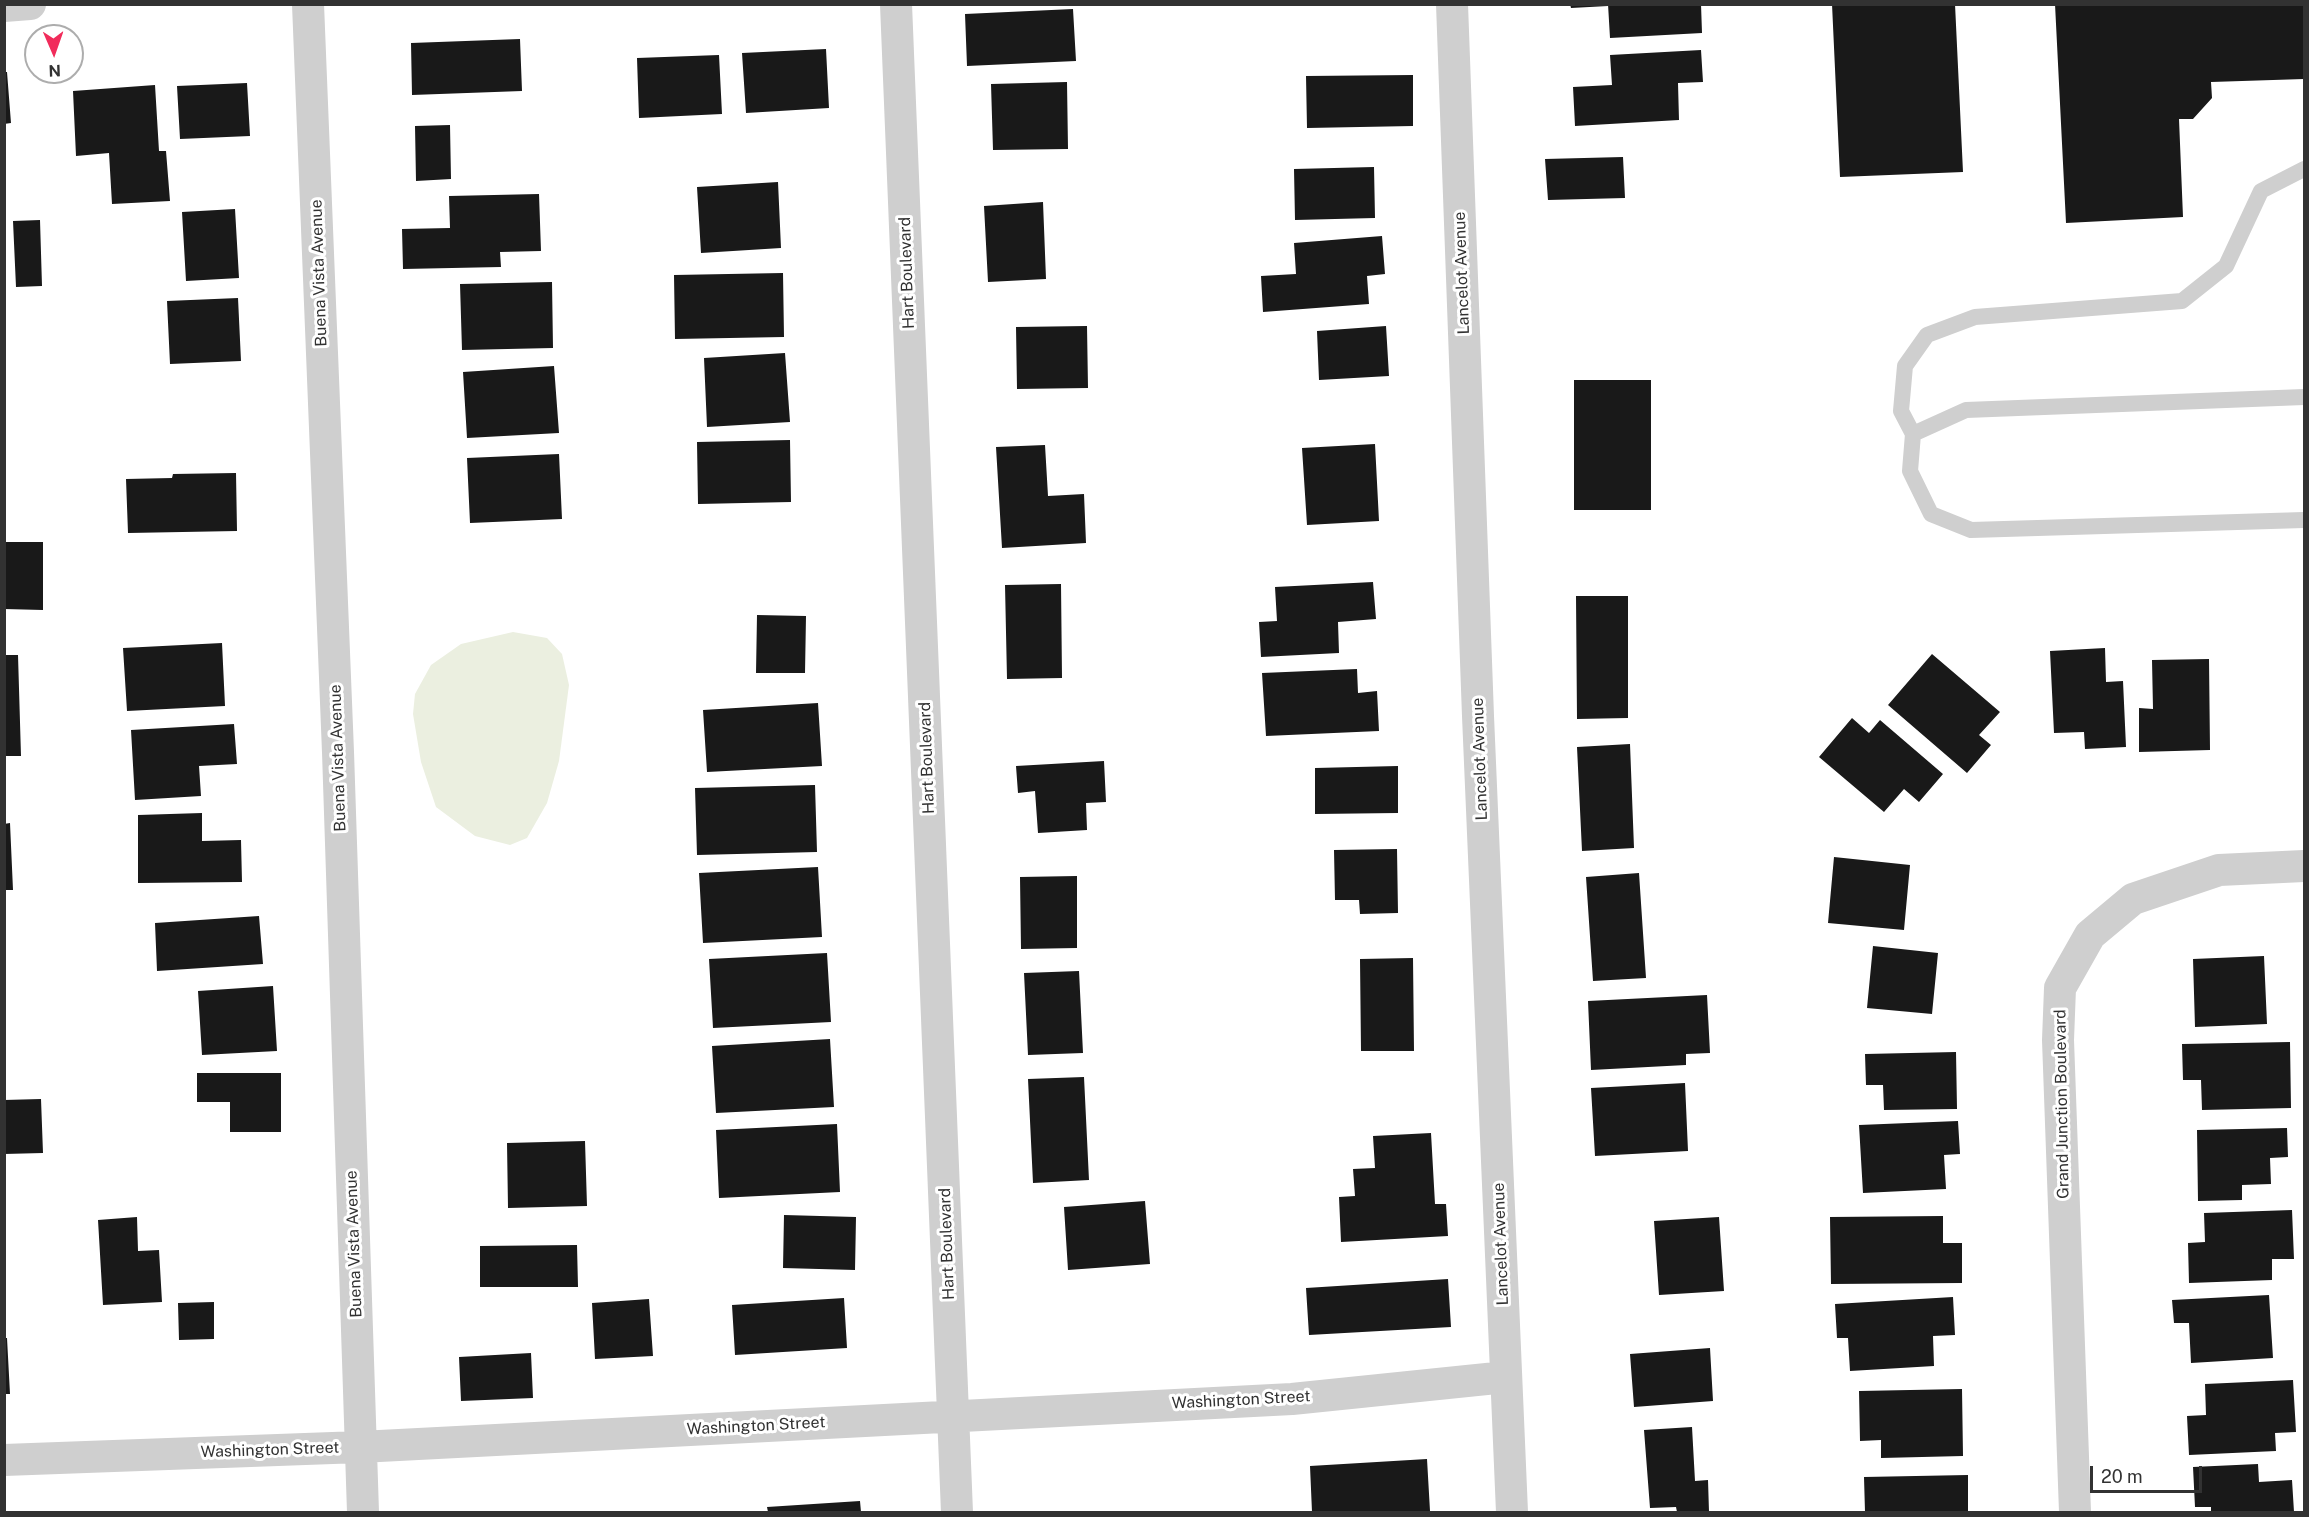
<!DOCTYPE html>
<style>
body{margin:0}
#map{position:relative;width:2309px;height:1517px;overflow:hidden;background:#fff;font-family:"Public Sans",sans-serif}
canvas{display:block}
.frame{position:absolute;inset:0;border:6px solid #323232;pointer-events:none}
.north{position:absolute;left:24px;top:24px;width:60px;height:60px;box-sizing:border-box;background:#fff;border:2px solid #adadad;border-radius:50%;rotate:178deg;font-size:16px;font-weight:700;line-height:24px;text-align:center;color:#323232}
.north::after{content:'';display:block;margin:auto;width:21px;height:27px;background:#f12c5b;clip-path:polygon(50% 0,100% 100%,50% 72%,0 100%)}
.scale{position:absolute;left:2090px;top:1466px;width:112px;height:27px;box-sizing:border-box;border:3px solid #323232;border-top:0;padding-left:8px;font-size:18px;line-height:21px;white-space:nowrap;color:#323232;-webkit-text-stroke:4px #fff;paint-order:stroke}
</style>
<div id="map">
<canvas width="2309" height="1517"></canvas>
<div class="frame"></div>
<div class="north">N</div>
<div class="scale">20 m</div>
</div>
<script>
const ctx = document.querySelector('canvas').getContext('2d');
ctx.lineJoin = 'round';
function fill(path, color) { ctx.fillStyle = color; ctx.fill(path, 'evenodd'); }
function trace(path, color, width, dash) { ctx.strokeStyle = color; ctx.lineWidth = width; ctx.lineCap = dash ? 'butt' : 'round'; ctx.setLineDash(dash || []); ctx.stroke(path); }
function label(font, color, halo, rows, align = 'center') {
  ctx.font = font + ' "Public Sans",sans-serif'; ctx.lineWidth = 6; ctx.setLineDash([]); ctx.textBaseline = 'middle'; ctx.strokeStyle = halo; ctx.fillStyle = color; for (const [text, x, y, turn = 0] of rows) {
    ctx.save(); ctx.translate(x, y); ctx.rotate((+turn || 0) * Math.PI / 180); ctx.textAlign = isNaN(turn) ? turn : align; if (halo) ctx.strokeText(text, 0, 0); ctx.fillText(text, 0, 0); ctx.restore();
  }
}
const green = new Path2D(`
 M513 632 547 638 562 654 569 685 559 761 547 803 527 838 510 845 475 836 436 807 421 762 413 714 415 694 431 665 461 644Z`);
const building = new Path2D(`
 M1570 4H1608V6L1571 8Z
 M1608 4H1701L1702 33 1610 38Z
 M1832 4H1955L1963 172 1840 177Z
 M2055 4H2304V79L2211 82 2212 98 2193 119H2179L2183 217 2066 223Z
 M1073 9 1076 61 967 66 965 14Z
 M520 39 522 91 412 95 411 43Z
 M826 49 829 108 746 113 742 53Z
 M1701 50 1703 82 1678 83 1679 120 1575 126 1573 87 1612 85 1610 55Z
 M719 55 722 114 639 118 637 58Z
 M4 72H7L11 123 4 124Z
 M1413 75V126L1307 128 1306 76Z
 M1067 82 1068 149 993 150 991 84Z
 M247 83 250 136 180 139 177 86Z
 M155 85 159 151H166L170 201 112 204 109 153 76 156 73 91Z
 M450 125 451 179 416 181 415 126Z
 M1623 157 1625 198 1548 200 1545 159Z
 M1374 167 1375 218 1295 220 1294 169Z
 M778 182 781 248 701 253 697 187Z
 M539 194 541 251 500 252 501 267 403 269 402 229 450 228 449 196Z
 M1043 202 1046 279 988 282 984 206Z
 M235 209 239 278 186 281 182 212Z
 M40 220 42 286 16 287 13 221Z
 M1382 236 1385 274 1367 276 1369 304 1263 312 1261 276 1296 274 1294 243Z
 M783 273 784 337 675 339 674 275Z
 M552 282 553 348 462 350 460 284Z
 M238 298 241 361 170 364 167 301Z
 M1087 326 1088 388 1017 389 1016 327Z
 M1386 326 1389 376 1319 380 1317 331Z
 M785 353 790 422 707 427 704 358Z
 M554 366 559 433 467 438 463 372Z
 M1574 380H1651V510H1574Z
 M790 440 791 502 698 504 697 442Z
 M1375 444 1379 521 1307 525 1302 448Z
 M1045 445 1048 496 1084 494 1086 543 1002 548 996 447Z
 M559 454 562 519 470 523 467 458Z
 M236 473 237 531 128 533 126 479 172 478 173 474Z
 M4 542H43V610L4 609Z
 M1373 582 1376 619 1338 622 1339 653 1261 657 1259 622 1277 621 1275 587Z
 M1061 584 1062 678 1007 679 1005 585Z
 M1576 596H1628V718L1577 719Z
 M757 615 806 616 805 673H756Z
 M222 643 225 706 127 711 123 648Z
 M2105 648 2106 682 2123 681 2126 747 2085 749 2084 732 2054 733 2050 651Z
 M1932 654 2000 712 1979 735 1991 745 1967 773 1888 705Z
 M4 655H18L21 756H4Z
 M2209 659 2210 750 2139 752V708L2153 709 2152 660Z
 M1357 669 1358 693 1377 691 1379 731 1266 736 1262 673Z
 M818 703 822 766 707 772 703 710Z
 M1852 718 1869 733 1880 720 1943 774 1919 802 1904 789 1884 812 1819 757Z
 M234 724 237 764 199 766 201 796 135 800 131 730Z
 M1630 744 1634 848 1582 851 1577 747Z
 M1104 761 1106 802 1086 803 1087 830 1038 833 1035 791 1018 793 1016 766Z
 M1398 766V813L1315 814V768Z
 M815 785 817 852 697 855 695 788Z
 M202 813V841L241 840 242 882 138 883V815Z
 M10 823 13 890H4V824Z
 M1397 849 1398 913 1360 914 1359 900H1335L1334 850Z
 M1834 857 1910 865 1904 930 1828 923Z
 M818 867 822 937 703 943 699 873Z
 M1639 873 1646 978 1593 981 1586 877Z
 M1077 876V948L1021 949 1020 877Z
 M259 916 263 964 157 971 155 923Z
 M1873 946 1938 953 1932 1014 1867 1008Z
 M827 953 831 1022 713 1028 709 959Z
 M2264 956 2267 1024 2195 1027 2193 959Z
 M1413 958 1414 1051H1361L1360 959Z
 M1079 971 1083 1053 1028 1055 1024 973Z
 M273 986 277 1051 202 1055 198 991Z
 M1707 995 1710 1053 1686 1054V1065L1591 1070 1588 1001Z
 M830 1039 834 1107 716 1113 712 1046Z
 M2290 1042 2291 1108 2202 1110 2201 1080H2183L2182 1044Z
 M1956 1052 1957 1109 1884 1110 1883 1085H1866L1865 1054Z
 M197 1073H281V1132H230V1102H197Z
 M1084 1077 1089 1180 1033 1183 1028 1079Z
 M1685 1083 1688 1151 1595 1156 1591 1088Z
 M41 1099 43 1153 4 1154V1100Z
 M1958 1121 1960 1154 1944 1155 1946 1189 1863 1193 1859 1125Z
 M837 1124 840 1192 719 1198 716 1130Z
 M2287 1128 2288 1157 2270 1158 2271 1184 2242 1185V1200L2198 1201 2197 1130Z
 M1431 1133 1435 1204H1446L1448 1236 1341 1242 1339 1197 1355 1196 1353 1169 1375 1168 1373 1136Z
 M585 1141 587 1206 508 1208 507 1143Z
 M1145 1201 1150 1264 1068 1270 1064 1207Z
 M2292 1210 2294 1259H2272V1280L2189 1283 2188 1243 2205 1242 2204 1213Z
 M784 1215 856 1217 855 1270 783 1268Z
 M1943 1216V1243H1962V1283L1831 1284 1830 1217Z
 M137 1217 138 1251 159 1250 162 1302 103 1305 98 1220Z
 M1719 1217 1724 1291 1659 1295 1654 1221Z
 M577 1245 578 1287H480V1246Z
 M1448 1279 1451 1327 1309 1335 1306 1288Z
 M2269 1295 2273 1358 2191 1363 2189 1323H2174L2172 1300Z
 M1953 1297 1955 1335 1933 1336 1934 1366 1850 1371 1848 1338H1837L1835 1304Z
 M844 1298 847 1348 735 1355 732 1305Z
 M649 1299 653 1356 595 1359 592 1303Z
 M214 1302V1339L179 1340 178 1303Z
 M4 1338H7L10 1394H4Z
 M1710 1348 1713 1401 1634 1407 1630 1354Z
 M531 1353 533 1398 461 1401 459 1357Z
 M2293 1380 2296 1432 2275 1433 2276 1451 2189 1455 2187 1416 2206 1415 2205 1384Z
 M1962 1389 1963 1456 1881 1458V1440L1860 1441 1859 1391Z
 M1692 1427 1695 1481 1708 1480 1709 1512H1677L1676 1507 1650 1508 1644 1430Z
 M1427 1459 1430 1511 1312 1512 1310 1466Z
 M2258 1464 2259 1482 2292 1480 2294 1512H2211V1507H2195L2193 1467Z
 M1968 1475V1511L1865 1512 1864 1477Z
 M860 1501 861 1512H768L767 1507Z`);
const service = new Path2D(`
 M2304 169 2261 191 2226 266 2182 301 1975 317 1927 335 1905 366 1901 411 1913 434 1910 471 1931 514 1971 530 2304 520
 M1913 434 1966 410 2304 397`);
const minor = new Path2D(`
 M308 4 338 752 363 1512
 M896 4 957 1512
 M1452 4 1478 716 1512 1512
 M4 6 30 4
 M4 1460 360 1447 1292 1399 1506 1377
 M2075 1512 2058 1040 2060 988 2090 935 2133 899 2219 870 2304 866`);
const streetNames = [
 ["Buena Vista Avenue",319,273,-92],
 ["Hart Boulevard",907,273,-92],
 ["Lancelot Avenue",1462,273,-92],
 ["Buena Vista Avenue",338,758,-92],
 ["Hart Boulevard",927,758,-92],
 ["Lancelot Avenue",1480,759,-92],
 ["Grand Junction Boulevard",2062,1104,-91],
 ["Buena Vista Avenue",354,1244,-92],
 ["Hart Boulevard",947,1244,-92],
 ["Lancelot Avenue",1501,1244,-92],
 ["Washington Street",1241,1400,-3],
 ["Washington Street",756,1426,-3],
 ["Washington Street",270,1450,-2]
];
fill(green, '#ebefe0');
fill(building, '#191919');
trace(service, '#cfcfcf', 16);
trace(minor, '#cfcfcf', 32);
label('16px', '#323232', '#fff', streetNames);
</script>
